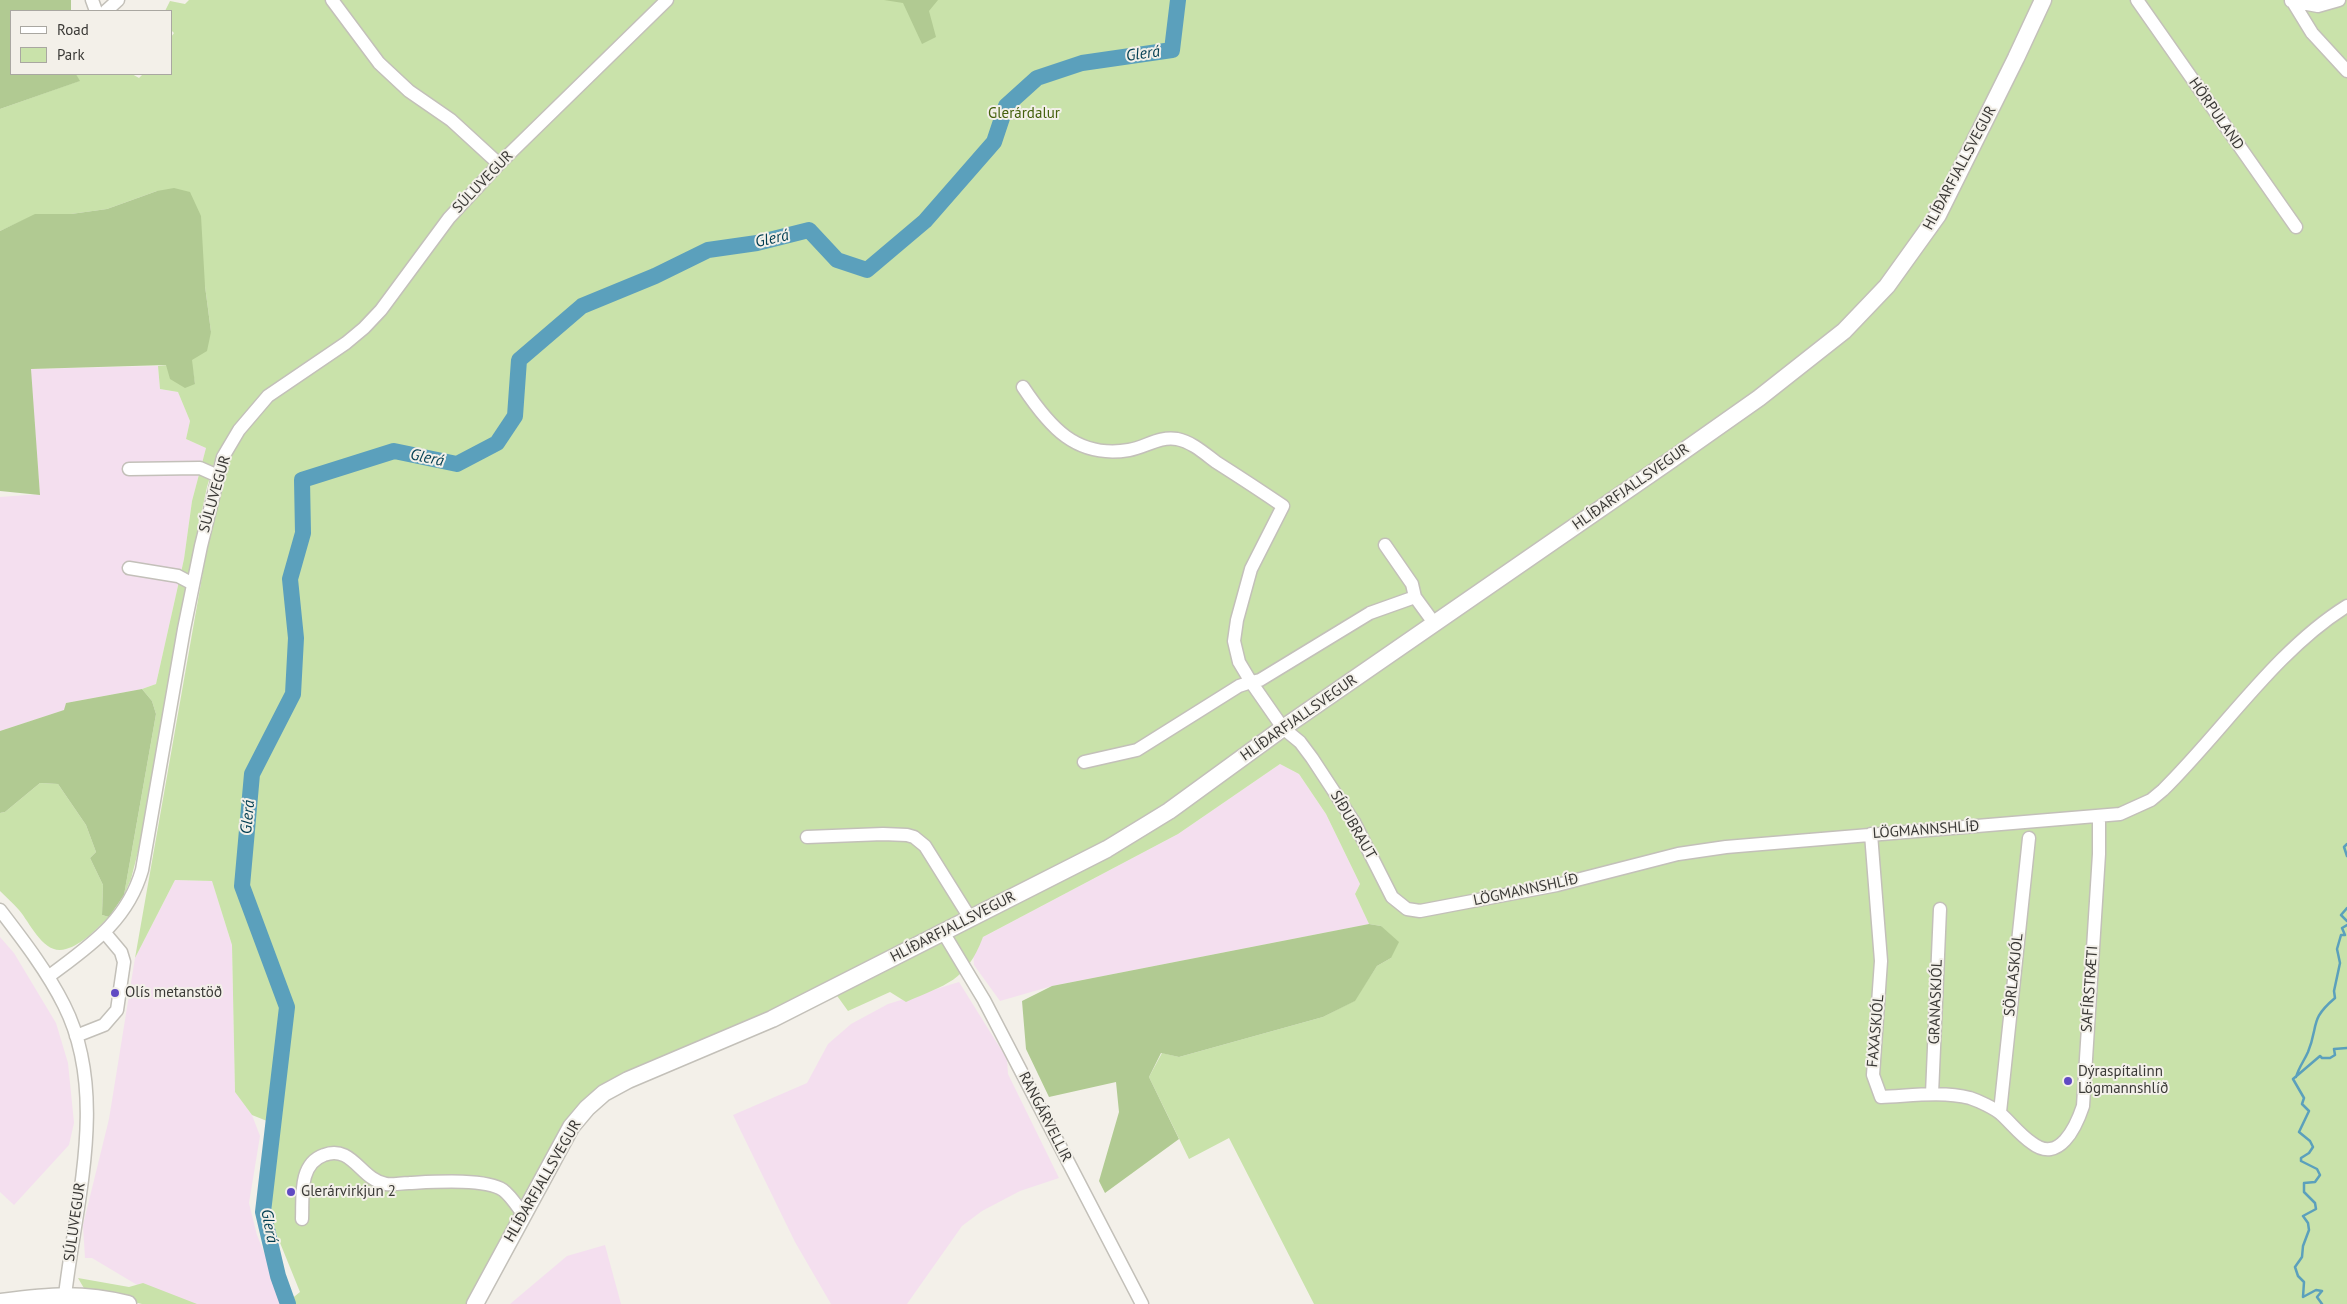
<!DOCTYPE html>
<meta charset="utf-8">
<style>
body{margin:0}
#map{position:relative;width:2347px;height:1304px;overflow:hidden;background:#f3f0e9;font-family:"PT Sans",sans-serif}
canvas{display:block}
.legend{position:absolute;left:10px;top:10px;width:162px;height:65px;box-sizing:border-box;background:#f3f0e9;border:1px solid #a9a7a1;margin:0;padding:6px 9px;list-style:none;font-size:15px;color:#3a3936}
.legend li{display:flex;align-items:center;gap:10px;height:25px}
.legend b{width:25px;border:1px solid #a9a7a1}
</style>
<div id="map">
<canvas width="2347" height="1304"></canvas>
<ul class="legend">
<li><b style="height:6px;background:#fff"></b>Road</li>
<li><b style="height:14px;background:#c9e2aa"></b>Park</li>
</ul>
</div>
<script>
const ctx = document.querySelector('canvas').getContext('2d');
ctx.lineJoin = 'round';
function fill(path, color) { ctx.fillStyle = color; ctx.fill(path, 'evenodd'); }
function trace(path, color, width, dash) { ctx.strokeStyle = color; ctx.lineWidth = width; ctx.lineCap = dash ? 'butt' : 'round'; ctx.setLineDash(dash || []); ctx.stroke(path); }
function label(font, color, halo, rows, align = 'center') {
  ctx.font = font + ' "PT Sans",sans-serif'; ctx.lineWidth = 4; ctx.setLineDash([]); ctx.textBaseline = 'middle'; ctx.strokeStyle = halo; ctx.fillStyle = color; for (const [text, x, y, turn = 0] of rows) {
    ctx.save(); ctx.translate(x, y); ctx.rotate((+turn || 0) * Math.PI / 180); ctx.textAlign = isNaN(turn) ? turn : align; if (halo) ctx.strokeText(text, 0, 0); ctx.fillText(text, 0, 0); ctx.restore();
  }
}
const industrial = new Path2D(`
 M158 366 160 389 178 392 190 421 186 439 206 448 192 501 184 559 156 684 142 689 66 703 65 710 0 731V497L40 494 30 369Z
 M1280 764 1299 774 1326 814 1360 884 1355 894 1369 924 1052 986 1000 1001 974 965 973 949 983 937 1178 834Z
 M175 880 212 881 232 945 235 1092 252 1115 260 1136 249 1203 257 1235 277 1284 281 1304H169L92 1258H85L83 1225 109 1119 135 958Z
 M0 937 14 953 56 1023 68 1063 74 1123 69 1145 14 1205 0 1192Z
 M959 982 1007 1059 1008 1074 1059 1178 1020 1191 982 1211 962 1226 907 1304H831L795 1242 733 1115 807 1083 828 1044 851 1024 888 1004Z
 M605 1245 621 1304H510L567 1256Z`);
const green = new Path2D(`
 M189 0H2347V1304H1314L1229 1138 1189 1159 1149 1077 1162 1053 1179 1057 1323 1017 1354 1001 1377 966 1391 958 1381 926 1369 924 1355 894 1360 884 1326 814 1299 774 1280 764 1178 834 983 937C966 982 946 984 906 1002L890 992 848 1011 830 986 598 1092 469 1304H285L300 1292 272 1223 270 1181 277 1125 252 1115 235 1092 232 945 212 881 175 880 135 958 214 509 222 476 230 459 217 453 207 487 192 557 140 844 131 879 124 895 156 714 152 701 142 689 156 684 184 559 192 501 206 448 186 439 190 421 178 392 160 389 158 366 167 365 195 384 191 360 211 332 205 286 157 191 107 209 71 214 35 215 0 231V109L79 81 76 74H132L139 78 143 74H171V37L174 33 171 30V11H165L170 1 185 4Z
 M40 783 58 784 86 825 96 852 90 858 103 885 102 915 109 917C97 928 82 945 66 949 44 956 31 924 19 910 13 903 6 897 0 891V813L5 812Z
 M78 1278 129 1287 143 1283 197 1304H142L85 1290Z`);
const forest = new Path2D(`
 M0 0H71V11H11V74H76L80 81 0 109Z
 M884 0H938L929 11 936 37 922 44 903 3Z
 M174 188 190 192 201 216 205 286 211 332 207 351 192 360 195 384 185 388 170 379 166 365 31 369 40 495 0 491V231L35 214H71L107 209 157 191Z
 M142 689 152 701 156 714 124 895 109 917 102 915 103 885 90 858 96 852 86 825 58 784 40 783 5 812 0 813V731L64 710 66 703Z
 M1369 924 1381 926 1399 942 1391 958 1377 966 1355 1001 1323 1017 1179 1057 1161 1053 1149 1077 1179 1139 1105 1193 1099 1181 1119 1112 1116 1082 1049 1097 1026 1049 1022 1001 1052 986Z`);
const stream = new Path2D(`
 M2347 844 2344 847 2347 856
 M2347 908 2341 915 2347 921
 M2296 1077C2299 1067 2304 1061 2308 1052 2319 1025 2309 1020 2335 998L2334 991 2340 963 2337 949 2341 935H2345L2342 928 2347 925
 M2322 1304 2317 1297 2322 1291 2316 1290 2303 1297 2304 1282 2298 1276 2295 1267 2302 1257 2303 1246 2309 1230 2308 1223 2303 1216 2316 1209 2315 1203 2304 1192V1183L2315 1182 2320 1175 2317 1169 2301 1161V1158L2309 1153 2313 1147 2310 1141 2299 1132 2309 1111 2302 1104 2304 1098 2293 1079 2320 1056 2322 1058H2330L2335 1055 2334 1049 2347 1048`);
const river = new Path2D(`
 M288 1304 278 1276 263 1212 287 1007 242 886 252 774 293 694 296 638 290 579 303 533 302 480 394 451 457 464 497 443 515 416 519 360 582 306 655 276 708 250 757 243 809 230 837 260 867 270 925 221 994 142 1006 106 1037 78 1082 63 1172 50 1178 0`);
const minor = new Path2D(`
 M92 0 96 11
 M332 0 379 63 409 91 451 120 499 164
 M2137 0 2296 227
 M2291 1 2318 6 2339 0
 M2293 2 2312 33 2347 71
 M106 11 118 0
 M1023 387C1049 426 1076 459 1129 450 1146 447 1159 436 1177 439 1192 442 1204 453 1216 462 1238 476 1261 491 1283 506L1251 569 1237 620 1234 641 1239 662 1251 682 1260 680 1370 613 1415 597
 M129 469 200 468 218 476
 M1385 545 1412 584 1415 597 1434 623
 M129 568 178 576 193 584
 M1084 762 1137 750 1239 686 1251 682 1283 728 1300 742 1312 758 1354 822 1392 897 1407 909 1420 911 1557 885 1678 854 1726 847 2120 814 2151 800 2163 790C2223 731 2276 650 2347 606
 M1871 834 1881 961 1873 1075 1881 1097C1910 1096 1941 1091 1970 1098 1979 1101 1994 1108 2001 1114 2011 1123 2020 1135 2032 1143 2059 1164 2076 1127 2083 1106L2099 854V817
 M807 837 883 834 907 835 914 837 925 846 970 918
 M0 910C23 940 47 971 64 1005 110 1096 74 1207 64 1304
 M943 932 984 1000 1142 1304
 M48 977C89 946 127 922 142 870L184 629 201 546 223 457 239 430 268 396 346 343 364 328 381 310 449 218 499 164 667 0
 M76 1036 104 1025 117 1010 124 962 121 952 105 933
 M1932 1094 1940 909
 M2000 1112 2029 838
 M302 1219C303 1198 298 1164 324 1155 352 1144 361 1180 386 1184 393 1185 401 1183 409 1183 431 1182 485 1178 503 1190 511 1196 517 1206 523 1214`);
const major = new Path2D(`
 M0 1302C48 1296 80 1292 128 1304
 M475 1304 571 1127 587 1108 604 1093 628 1080 772 1019 1107 849 1169 811 1283 728 1671 460 1759 398 1844 331 1887 286 1938 215 2016 58 2043 0`);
const markers = [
 [115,993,5,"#604ac3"],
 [2068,1081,5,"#604ac3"],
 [291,1192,5,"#604ac3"]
];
const parkNames = [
 ["Glerárdalur",1024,114]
];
const streetNames = [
 ["HÖRPULAND",2216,114,55],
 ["HLÍÐARFJALLSVEGUR",1960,168,-62],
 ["SÚLUVEGUR",483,182,-46],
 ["HLÍÐARFJALLSVEGUR",1631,487,-35],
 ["SÚLUVEGUR",215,494,-74],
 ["HLÍÐARFJALLSVEGUR",1299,718,-35],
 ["SÍÐUBRAUT",1353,825,60],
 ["LÖGMANNSHLÍÐ",1926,830,-4],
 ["LÖGMANNSHLÍÐ",1526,890,-12],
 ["HLÍÐARFJALLSVEGUR",953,927,-27],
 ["SÖRLASKJÓL",2014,975,-84],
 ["SAFÍRSTRÆTI",2090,989,-86],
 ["GRANASKJÓL",1936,1002,-88],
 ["FAXASKJÓL",1876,1031,-85],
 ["RANGÁRVELLIR",1045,1117,63],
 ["HLÍÐARFJALLSVEGUR",543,1181,-60],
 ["SÚLUVEGUR",75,1222,-82]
];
const poiNames = [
 ["Olís metanstöð",125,993],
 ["Dýraspítalinn",2078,1072],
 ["Lögmannshlíð",2078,1089],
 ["Glerárvirkjun 2",301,1192]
];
const waterNames = [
 ["Glerá",1143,54,-8],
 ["Glerá",772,239,-13],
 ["Glerá",427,458,12],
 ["Glerá",248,817,-85],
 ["Glerá",269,1226,79]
];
fill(industrial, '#f4dfef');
fill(green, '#c9e2aa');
fill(forest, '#b1ca92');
trace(stream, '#5ba0bc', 2.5);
trace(river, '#5ba0bc', 16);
trace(minor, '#c3c0b9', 15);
trace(major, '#c3c0b9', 19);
trace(minor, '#fff', 12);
trace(major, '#fff', 16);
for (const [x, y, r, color] of markers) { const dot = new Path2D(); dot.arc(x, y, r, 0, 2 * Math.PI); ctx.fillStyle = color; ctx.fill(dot); trace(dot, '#f3f0e9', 2); }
label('15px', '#44600c', '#f3f0e9', parkNames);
label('15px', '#3a3936', '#f3f0e9', streetNames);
label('15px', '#3a3936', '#f3f0e9', poiNames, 'left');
label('italic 16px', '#003d51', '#f3f0e9', waterNames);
</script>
